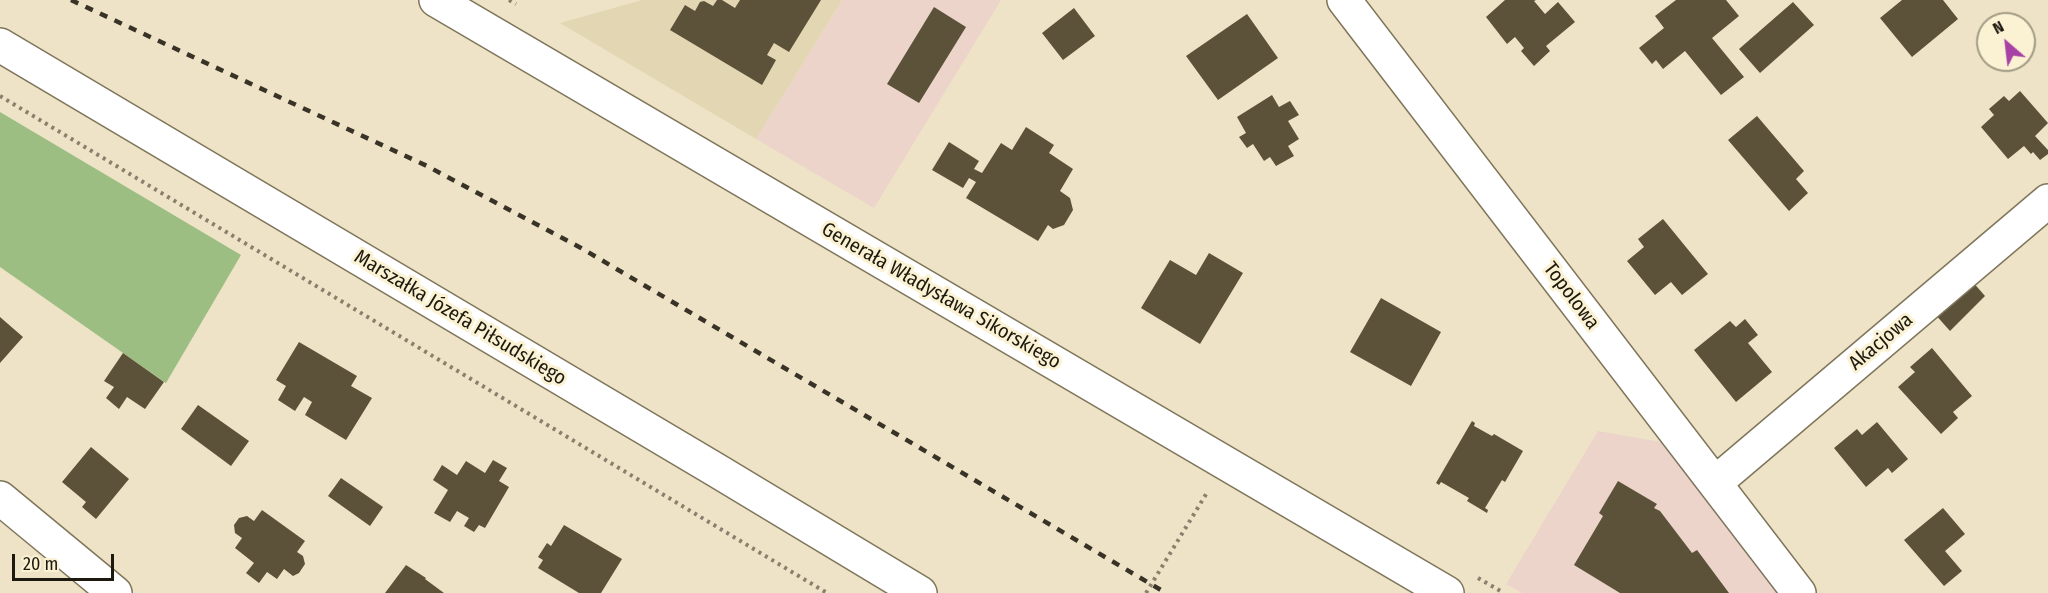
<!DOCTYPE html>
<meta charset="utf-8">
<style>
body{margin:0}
#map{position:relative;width:2048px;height:593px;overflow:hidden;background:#eee3c6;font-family:"Fira Sans Condensed",sans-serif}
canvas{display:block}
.north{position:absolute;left:1976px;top:12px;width:60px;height:60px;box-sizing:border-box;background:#fbf1d3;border:2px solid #a29b85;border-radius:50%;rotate:332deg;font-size:16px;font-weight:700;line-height:24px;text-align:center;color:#1d190f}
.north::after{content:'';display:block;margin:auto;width:21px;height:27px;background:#a741a5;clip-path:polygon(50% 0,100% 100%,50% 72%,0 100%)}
.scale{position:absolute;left:12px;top:554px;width:102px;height:27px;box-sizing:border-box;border:3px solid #1d190f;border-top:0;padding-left:8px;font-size:18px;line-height:21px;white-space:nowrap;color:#1d190f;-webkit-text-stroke:4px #fbf1d3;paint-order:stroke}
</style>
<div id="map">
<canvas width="2048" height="593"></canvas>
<div class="north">N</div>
<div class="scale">20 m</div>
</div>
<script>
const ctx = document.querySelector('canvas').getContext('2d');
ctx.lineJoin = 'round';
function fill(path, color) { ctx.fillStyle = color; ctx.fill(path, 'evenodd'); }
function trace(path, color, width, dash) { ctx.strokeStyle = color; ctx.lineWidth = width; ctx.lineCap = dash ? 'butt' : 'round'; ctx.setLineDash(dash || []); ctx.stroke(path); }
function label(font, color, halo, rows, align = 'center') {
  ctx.font = font + ' "Fira Sans Condensed",sans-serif'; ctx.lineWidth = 6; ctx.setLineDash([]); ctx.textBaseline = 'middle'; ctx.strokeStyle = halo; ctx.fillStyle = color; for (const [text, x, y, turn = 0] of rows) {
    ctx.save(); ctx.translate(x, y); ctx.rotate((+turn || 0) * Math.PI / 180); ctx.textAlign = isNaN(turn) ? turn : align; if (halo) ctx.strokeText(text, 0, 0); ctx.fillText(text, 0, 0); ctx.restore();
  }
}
const commercial = new Path2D(`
 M842 0H1001L874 208 756 139Z
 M1598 431 1667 443 1782 593H1522L1506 584Z`);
const built = new Path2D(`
 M642 0H842L756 139 560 23Z`);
const green = new Path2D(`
 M0 112 241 255 166 383 0 267Z`);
const building = new Path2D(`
 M717 0H722L735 8 740 0H821L789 52 774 43 767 55 776 60 762 85 670 30 685 5 695 11 700 2 704 1 713 6Z
 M1505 0H1536L1534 1 1545 14 1558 2 1575 22 1546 46 1550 51 1534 66 1521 51 1524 48 1515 37 1507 44 1486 17Z
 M1676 0H1726L1739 16 1712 38 1744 77 1721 95 1685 51 1663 69 1656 60 1652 64 1639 48 1664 28 1655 16Z
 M1902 0H1943L1958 19 1912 57 1880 18Z
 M1793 2 1814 25 1760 73 1739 49Z
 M934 7 966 27 919 103 887 84Z
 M1074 8 1095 36 1063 60 1042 33Z
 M1247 14 1278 58 1218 100 1186 56Z
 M2020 91 2048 123 2035 136 2048 150V154L2040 160 2033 152 2031 154 2024 146 2008 159 1981 127 1994 115 1989 109 2004 96 2009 101Z
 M1272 95 1279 107 1290 101 1299 115 1288 121 1299 139 1288 146 1294 156 1276 166 1270 157 1264 161 1253 144 1247 148 1239 137 1246 133 1237 117Z
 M1757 116 1804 171 1796 179 1808 193 1789 211 1728 140Z
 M1026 127 1054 145 1049 153 1073 169 1060 191 1070 198 1073 210 1064 225 1053 229 1048 225 1038 241 966 198 976 182 969 178 963 188 932 170 949 142 979 161 974 169 982 173 1001 143 1012 150Z
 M1663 219 1708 274 1682 295 1671 282 1655 295 1627 261 1644 247 1638 239Z
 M1209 253 1243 273 1200 344 1141 308 1170 260 1196 275Z
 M1971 280 1985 296 1950 331 1934 313Z
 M1381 298 1441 332 1411 386 1350 352Z
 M0 317 23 337 0 363Z
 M1745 319 1758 335 1748 343 1772 372 1736 402 1694 350 1730 321 1736 327Z
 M299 342 357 376 351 386 372 398 346 440 305 415 312 402 304 397 295 411 278 400 286 386 276 380Z
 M1932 348 1972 396 1953 412 1958 418 1941 434 1898 387 1915 372 1910 367Z
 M123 353 164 382 145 409 127 397 119 409 106 398 114 387 104 381Z
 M198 405 249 441 231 466 181 429Z
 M1472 421 1475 423 1474 426 1492 436 1494 434 1523 451 1505 482 1502 480 1485 508 1488 510 1487 513 1467 501 1469 498 1441 482 1439 485 1436 483Z
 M1877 422 1908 459 1892 473 1888 468 1866 487 1834 448 1857 429 1862 435Z
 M91 447 129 479 96 519 82 507 86 502 62 482Z
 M493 460 507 468 499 481 509 487 485 528 479 525 474 532 464 526 469 518 457 511 450 522 434 513 448 490 433 480 442 465 457 475 466 461 485 473Z
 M341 478 383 507 370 526 328 496Z
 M1618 481 1657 504 1654 508 1660 511 1692 553 1697 550 1729 593H1620L1574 565 1603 516 1599 513Z
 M1943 508 1965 534 1945 551 1962 571 1944 586 1904 540Z
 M262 510 305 541 297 552 303 556 305 564 299 573 293 576 284 569 277 579 267 572 259 583 246 573 254 563 235 548 242 538 235 533 234 525 239 518 247 516 254 521Z
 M564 525 622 559 601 593H579L538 568 543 560 538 557 547 543 551 546Z
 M406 565 426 578 425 579 444 593H385Z`);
const path = new Path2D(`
 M509 0 516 4
 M0 96 827 593
 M1478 578 1504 593
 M1146 593 1208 491`);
const minor = new Path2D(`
 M1344 0 1799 593
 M1715 483 2048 201
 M0 498 115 593`);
const secondary = new Path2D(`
 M436 0 1447 593
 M0 45 716 470 920 593`);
const rail = new Path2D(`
 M71 0 427 166 581 248 1166 593`);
const streetNames = [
 ["Generała Władysława Sikorskiego",941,296,30],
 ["Topolowa",1571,296,53],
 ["Marszałka Józefa Piłsudskiego",460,318,31],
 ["Akacjowa",1881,342,-40]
];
fill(commercial, '#ecd4ca');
fill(built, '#e3d6b2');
fill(green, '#9dbe83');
fill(building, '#5b5239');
trace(minor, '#7e755b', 36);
trace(secondary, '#7e755b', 36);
trace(path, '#88806d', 4, [3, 4.5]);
trace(minor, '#fff', 33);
trace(secondary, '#fff', 33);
trace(rail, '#383326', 4.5, [8, 8]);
label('20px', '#1d190f', '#fbf1d3', streetNames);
</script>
